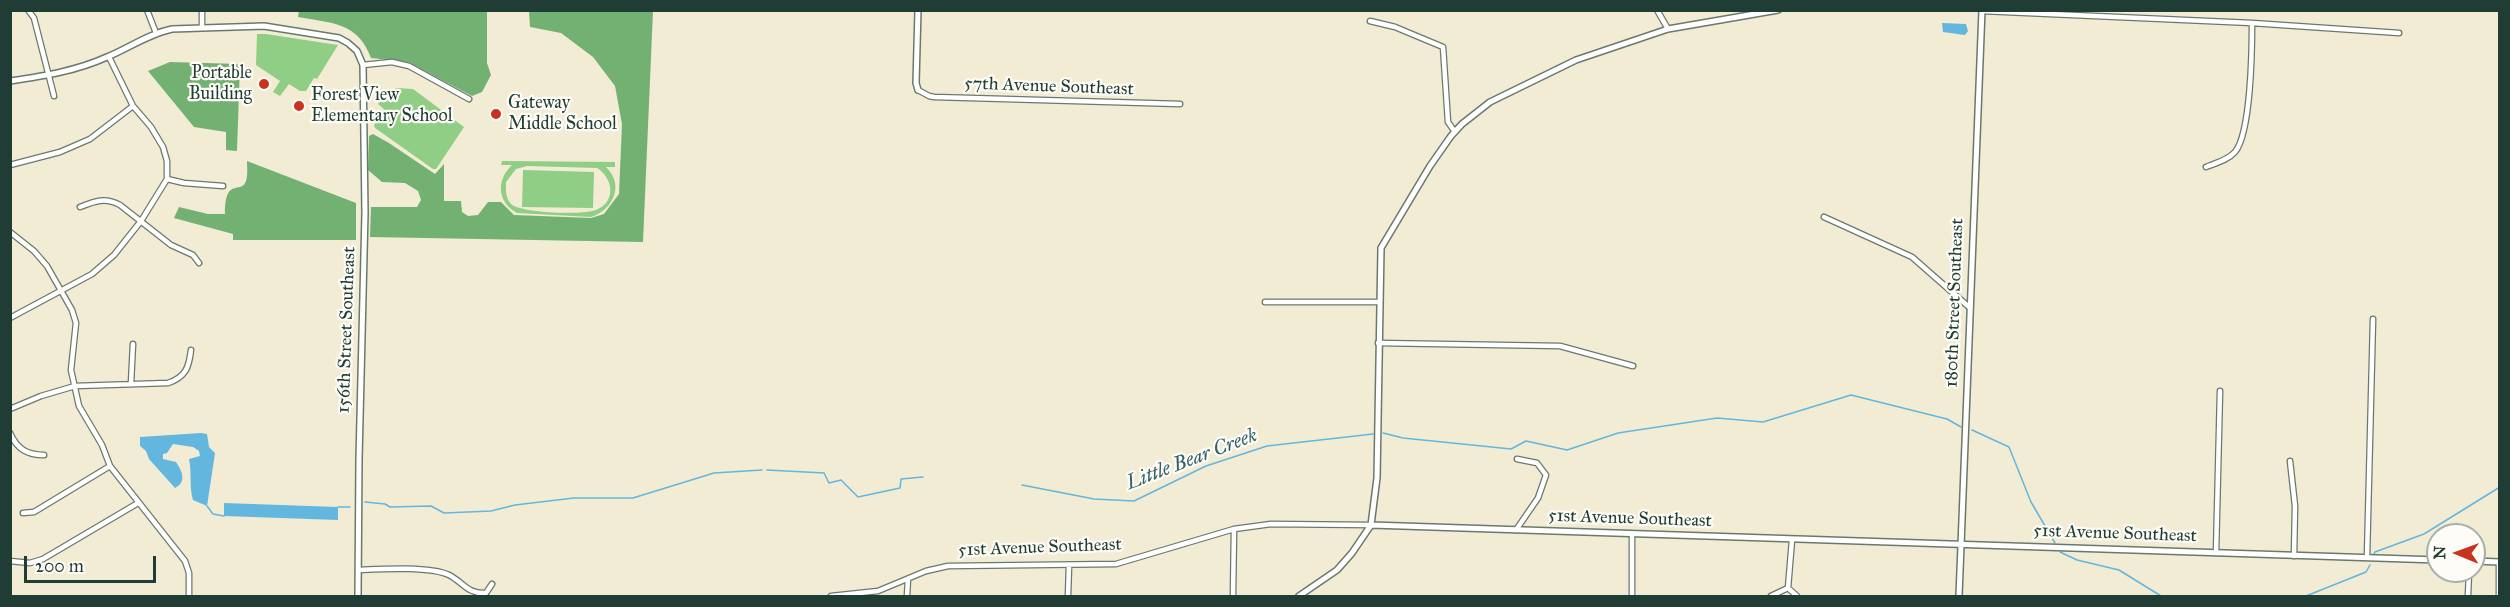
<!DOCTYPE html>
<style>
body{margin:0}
#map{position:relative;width:2510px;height:607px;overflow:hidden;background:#f2ecd5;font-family:"IM FELL Great Primer",serif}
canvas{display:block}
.frame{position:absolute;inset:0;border:12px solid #1f3d34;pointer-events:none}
.north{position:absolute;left:2426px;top:523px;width:60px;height:60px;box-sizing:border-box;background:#fdfcf7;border:2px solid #a4b0a9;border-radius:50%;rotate:271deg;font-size:16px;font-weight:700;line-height:24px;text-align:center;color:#1f3d34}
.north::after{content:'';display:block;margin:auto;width:21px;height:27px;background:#c8321e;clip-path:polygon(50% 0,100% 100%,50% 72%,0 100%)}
.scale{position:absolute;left:24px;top:556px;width:132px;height:27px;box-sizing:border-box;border:3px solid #1f3d34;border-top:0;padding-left:8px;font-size:18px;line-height:21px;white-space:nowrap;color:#1f3d34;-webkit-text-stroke:4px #fdfcf7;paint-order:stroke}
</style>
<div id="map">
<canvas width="2510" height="607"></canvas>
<div class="frame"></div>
<div class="north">N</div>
<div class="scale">200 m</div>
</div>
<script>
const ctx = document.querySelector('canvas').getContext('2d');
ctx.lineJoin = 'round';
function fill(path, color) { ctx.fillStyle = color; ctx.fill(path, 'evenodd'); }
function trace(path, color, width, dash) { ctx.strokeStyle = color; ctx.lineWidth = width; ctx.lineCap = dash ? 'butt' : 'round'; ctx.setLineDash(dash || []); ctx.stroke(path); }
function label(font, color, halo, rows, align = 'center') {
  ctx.font = font + ' "IM FELL Great Primer",serif'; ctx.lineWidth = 4.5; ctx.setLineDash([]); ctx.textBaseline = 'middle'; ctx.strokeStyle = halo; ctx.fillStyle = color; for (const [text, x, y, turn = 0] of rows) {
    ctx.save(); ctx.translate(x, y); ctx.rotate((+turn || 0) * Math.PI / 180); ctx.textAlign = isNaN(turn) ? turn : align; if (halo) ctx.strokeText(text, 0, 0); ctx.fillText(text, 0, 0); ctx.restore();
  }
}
const green = new Path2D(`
 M257 34H266L338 45 317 79 314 78 306 91H300L289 84 280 96 273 92 280 81 256 65Z
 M397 88 413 89 464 127 436 169H433L375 128 374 125 384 109 378 104C382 96 388 91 397 88Z
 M502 161 615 162V167H606C625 185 613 210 591 217L517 213C497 202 496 180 512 165H501ZM527 166 597 168C612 177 617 200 598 209 586 216 520 213 511 204 505 198 506 189 506 182L516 169Z
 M523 170 594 172 593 208 522 207Z`);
const forest = new Path2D(`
 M299 10 487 11V63L491 75 482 92 472 96 408 62 371 58C358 22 331 23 298 17Z
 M529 11H653L643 242 370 237 371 207H417L421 200 418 191 405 183 382 182 368 170 369 136 373 134 389 143 435 174 444 164V201H461L462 212 468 216 478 215 488 202H501L514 215 591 218 604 214 619 194 622 124 615 86 593 57 561 33 530 27Z
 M170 62 240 64 237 151 226 150V132L194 127 148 71Z
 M247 161 356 203V240H233V234L174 218 179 207 208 214H225C225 176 241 195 246 181 248 175 247 167 247 161Z`);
const water = new Path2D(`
 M1942 23 1966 24 1968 31 1965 35 1943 32Z
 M201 433 207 434 209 447 215 453 207 506 193 500C189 487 192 472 189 459L200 456 199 451 193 447 173 444 167 453 163 454V459L176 462C182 471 187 482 175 488L149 459 146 451 140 446V437Z
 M224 503 338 507V520L224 516Z`);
const stream = new Path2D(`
 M1972 430 2009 447 2031 502 2055 543
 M1383 433 1403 438 1511 449 1526 441 1567 450 1618 433 1717 418 1763 422 1851 395 1947 419 1961 427
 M767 470 824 473 829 483 841 480 858 497 900 488 901 479 923 477
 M1022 485 1094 499 1134 501 1206 466 1267 446 1373 434
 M365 502 385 504 390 507 431 506 444 513 491 511 515 505 574 498H633L714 473 762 470
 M207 506 213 514 224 516
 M338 507H350
 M2060 552 2077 560 2119 570 2161 596
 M2374 554 2375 552 2424 534 2500 487
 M2306 596 2366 572 2370 565`);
const minor = new Path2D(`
 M28 10 34 18 54 96
 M147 10 156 33
 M1657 10 1668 29
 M1982 11 2252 23 2399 33
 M1370 21 1395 27 1443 47 1448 122 1455 132
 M202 27V10
 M363 65 392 62 409 66 469 99
 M918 90 929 96 934 97 1180 104
 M10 165 60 152 90 139 133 106
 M2206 167C2216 163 2228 160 2235 152 2251 133 2252 49 2252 23
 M167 179 184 183 223 186
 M80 207C95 201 105 197 120 205L171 245 193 255 199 263
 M1824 217 1912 257 1969 307
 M10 232 34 251 47 266 72 310 76 323 71 370 79 406 102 445 110 466 185 561 189 573V596
 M1265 302H1379
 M10 318 92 274 114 255 141 221 167 179V161L163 147 151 127 133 106 109 57
 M1378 343 1560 346 1633 366
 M131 383 133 344
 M10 409 41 396 75 386 168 383C186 377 189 367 191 350
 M10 433C17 449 27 455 44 455
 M2290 461 2295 506 2294 556
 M23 513 34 512 110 466
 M1516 530 1538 498 1546 475 1537 463 1517 459
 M2216 553 2220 391
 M2367 557 2373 319
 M10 561 30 563 43 559 138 503
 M359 570C381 569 429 566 449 575 463 582 467 594 486 593L492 584
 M1788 588 1792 540
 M1788 588 1797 596
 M831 596 878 591 926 571 948 566 1116 564 1234 529 1271 524 1371 525
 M907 596 908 579
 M1068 596 1069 566
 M1233 596 1234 529
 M1632 596V534
 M1771 596 1788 588
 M2468 596 2469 571
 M2499 596V562`);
const tertiary = new Path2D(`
 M918 10 916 83 918 90
 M10 81C44 76 76 71 107 57 129 48 148 34 172 29L264 26 339 38 348 43 357 51 363 65 365 213 359 459 358 596
 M1371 525 2438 560
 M2474 561 2500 562
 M1299 596 1337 570 1352 553 1371 525 1377 478 1381 248 1430 166 1451 136 1462 124 1490 102 1576 60 1668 29 1778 10
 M1959 596 1982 10`);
const markers = [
 [264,84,6,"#c8321e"],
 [299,106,6,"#c8321e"],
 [496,114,6,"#c8321e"]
];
const poiNames = [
 ["Portable",252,74,"right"],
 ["Building",252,95,"right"],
 ["Forest View",311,96],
 ["Elementary School",311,117],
 ["Gateway",508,104],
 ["Middle School",508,125]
];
const streetNames = [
 ["57th Avenue Southeast",1049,87,2],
 ["180th Street Southeast",1955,303,-88],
 ["156th Street Southeast",347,330,-88],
 ["51st Avenue Southeast",1630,519,2],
 ["51st Avenue Southeast",2115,534,2],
 ["51st Avenue Southeast",1040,548,-2]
];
const waterNames = [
 ["Little Bear Creek",1192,460,-21]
];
fill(green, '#8fce84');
fill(forest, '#73b172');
fill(water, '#63b6de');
trace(stream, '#63b6de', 1.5);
trace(minor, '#697a6c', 7);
trace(tertiary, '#697a6c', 8);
trace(minor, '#fff', 4.5);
trace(tertiary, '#fff', 5);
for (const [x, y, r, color] of markers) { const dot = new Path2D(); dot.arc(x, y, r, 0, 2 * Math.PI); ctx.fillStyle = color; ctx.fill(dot); trace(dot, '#fdfcf7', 2); }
label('18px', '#1f3d34', '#fdfcf7', poiNames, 'left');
label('18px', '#1f3d34', '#fdfcf7', streetNames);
label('italic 20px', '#336167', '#fdfcf7', waterNames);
</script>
